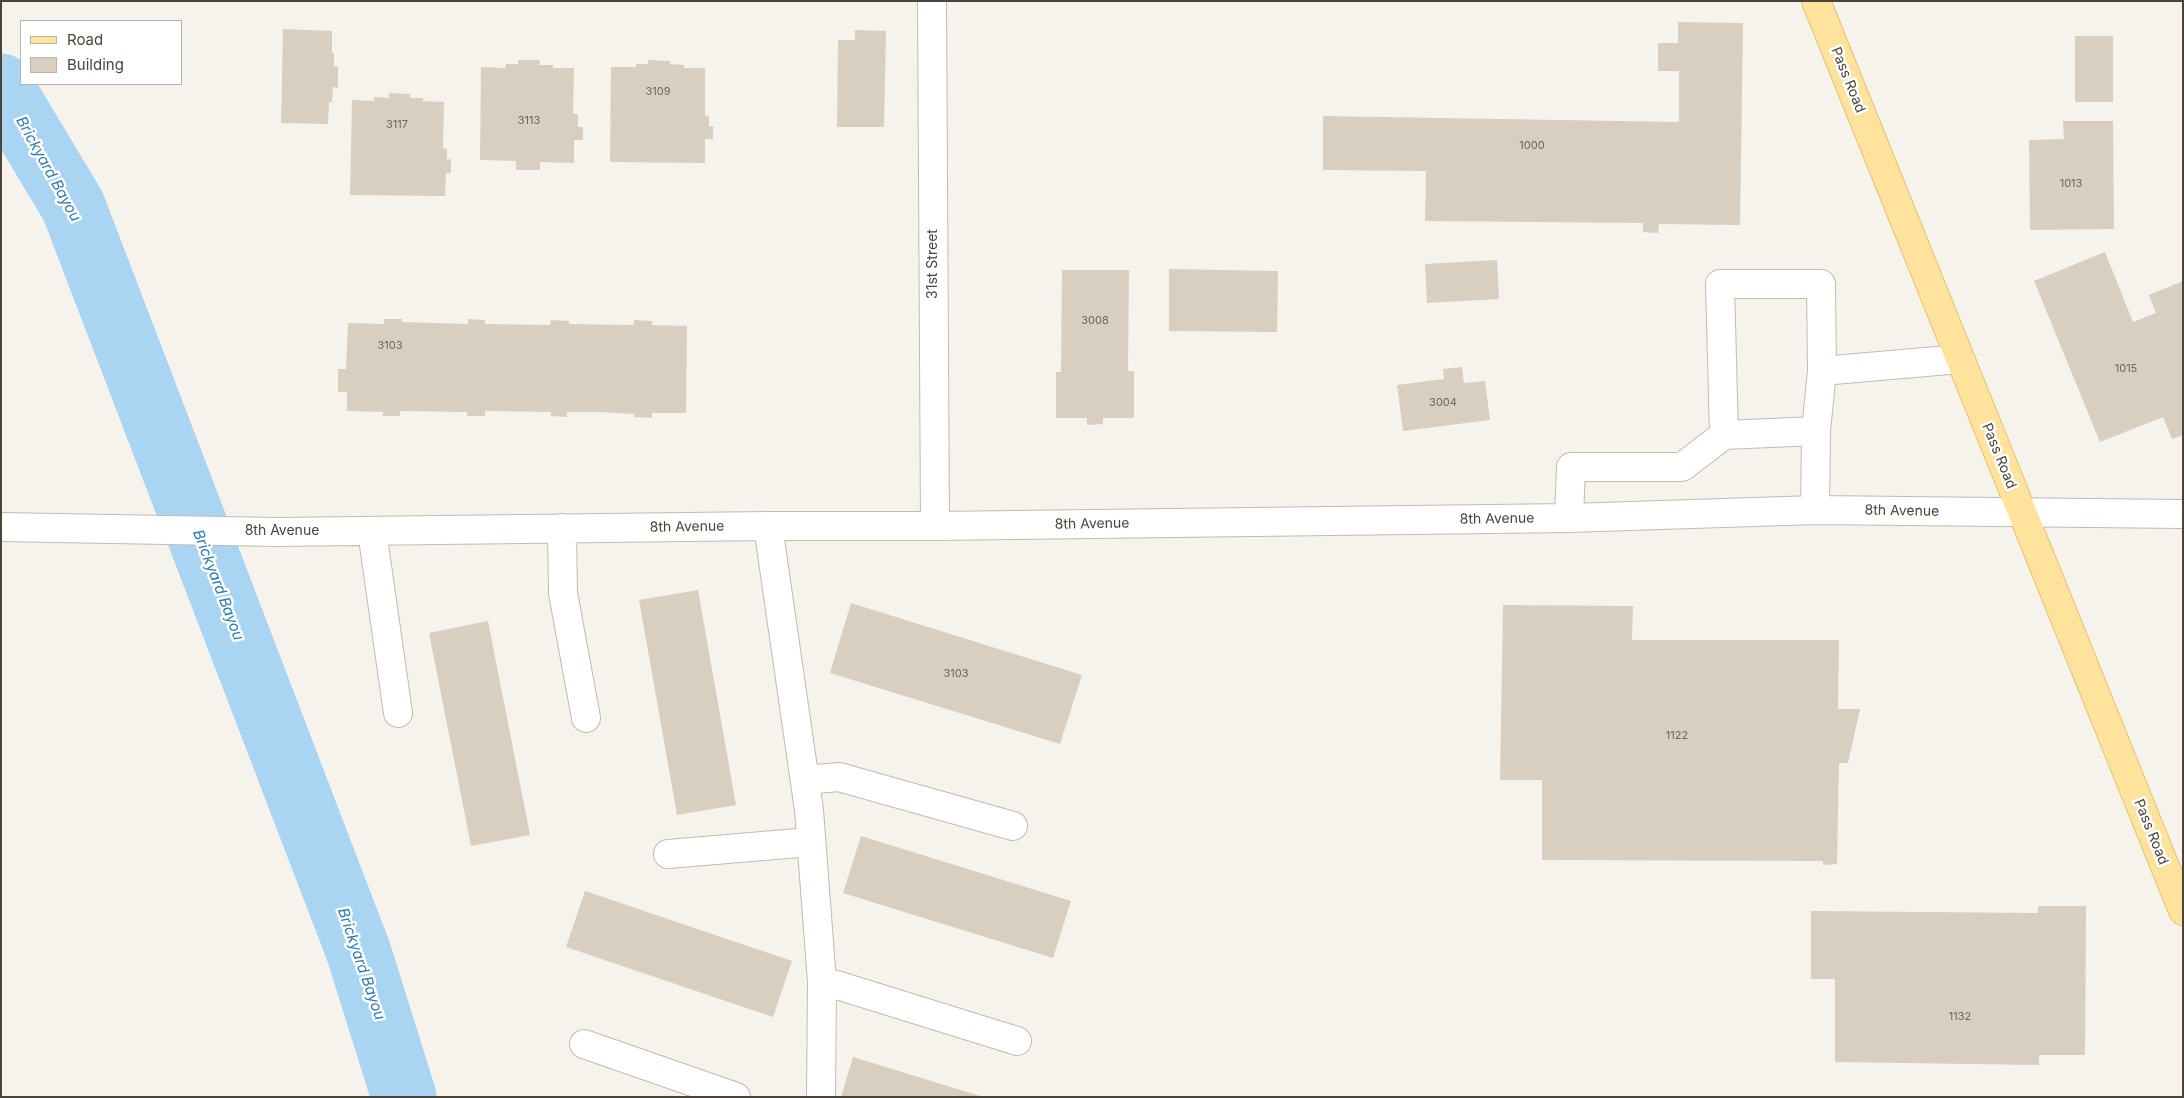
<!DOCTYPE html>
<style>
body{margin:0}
#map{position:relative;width:2184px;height:1098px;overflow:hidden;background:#f6f3ec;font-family:Inter,sans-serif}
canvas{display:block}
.frame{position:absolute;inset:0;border:2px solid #4b4439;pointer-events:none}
.legend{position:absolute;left:20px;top:20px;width:162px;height:65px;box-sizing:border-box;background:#fff;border:1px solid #b7b4b0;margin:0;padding:6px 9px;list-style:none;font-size:15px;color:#4b4439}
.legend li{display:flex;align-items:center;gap:10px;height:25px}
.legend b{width:25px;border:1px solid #b7b4b0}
</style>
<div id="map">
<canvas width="2184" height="1098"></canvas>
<div class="frame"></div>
<ul class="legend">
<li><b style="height:6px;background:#ffe39c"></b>Road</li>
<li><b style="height:14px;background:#d8cfc1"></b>Building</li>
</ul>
</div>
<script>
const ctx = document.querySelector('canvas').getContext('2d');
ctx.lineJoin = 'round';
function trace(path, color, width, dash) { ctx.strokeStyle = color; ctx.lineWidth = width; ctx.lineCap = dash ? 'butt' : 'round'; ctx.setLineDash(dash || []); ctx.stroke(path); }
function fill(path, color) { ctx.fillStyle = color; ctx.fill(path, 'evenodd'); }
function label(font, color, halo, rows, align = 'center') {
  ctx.font = font + ' Inter,sans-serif'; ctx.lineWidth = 5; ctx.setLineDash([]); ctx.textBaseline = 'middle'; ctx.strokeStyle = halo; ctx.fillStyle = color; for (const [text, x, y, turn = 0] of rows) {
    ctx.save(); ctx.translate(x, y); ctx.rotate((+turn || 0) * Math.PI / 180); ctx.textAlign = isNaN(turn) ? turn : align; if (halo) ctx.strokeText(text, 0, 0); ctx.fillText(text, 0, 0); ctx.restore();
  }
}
const river = new Path2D(`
 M1 86 73 206 359 953 404 1097`);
const building = new Path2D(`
 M1678 22 1743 23 1740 225 1659 224 1658 233 1643 232V223L1425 221 1426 171 1323 170V116L1679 122V71H1658V43H1678Z
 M283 29 332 31V53H334V66L338 67V88L333 87 332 102H329L328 124 281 123Z
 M855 30 886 31 884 127H837L838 40H855Z
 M2075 36H2113V102H2075Z
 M518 60H540L539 65H553V68H574L573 114H578V127H583V140H574V163L540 162V170H516V161L480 160 481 67 505 68 506 64H518Z
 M648 60 670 61V64L684 65V68H705V116H709V126H713V139H705V163L610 162 611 67H636V64H648Z
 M389 93 410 94V98H423V101L444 102 443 148 447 149V160L451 159V173H446L445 196 350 195 352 100 374 101V97L389 98Z
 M2063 121H2113L2114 229 2030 230 2029 140 2064 139Z
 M2105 252 2133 322 2156 313 2149 295 2183 281V435L2172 439 2163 417 2100 442 2034 281Z
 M1497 260 1499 299 1427 303 1425 264Z
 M1169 269 1278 271 1277 332 1169 331Z
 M1062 270H1129L1128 371H1134V418H1103V424L1087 425V418H1056V372H1061Z
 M384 319H402V322L468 324V319L485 320V324L550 325 551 320 569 321V324L634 325V320L652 321V325L687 326 686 413H652V418L634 417V414L599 412H567V417L551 416V412L485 411V416H467V412L400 411V416H383V412L347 411V392H338V369H346L348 323 384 324Z
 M1462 367 1464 383 1485 381 1490 420 1403 431 1397 385 1444 379 1443 369Z
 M698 590 736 805 677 815 639 600Z
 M851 603 1082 675 1060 744 830 673Z
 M1503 605 1633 606 1632 640H1839L1838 709H1860L1848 763H1839L1837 864 1823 865V861L1542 860V780H1500Z
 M488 621 530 835 471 846 429 633Z
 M861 836 1071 901 1053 958 843 893Z
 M585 891 792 961 773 1017 566 947Z
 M2038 906H2086L2085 1055H2039V1065L1835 1062V979H1811V911L2038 913Z
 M853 1057 980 1096V1097H841Z`);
const minor = new Path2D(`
 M932 1 935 526
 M1822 371 1816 431 1724 435 1720 284H1821L1822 371 1960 359
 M1815 510 1816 431
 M1569 518 1571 467H1682L1724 435
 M768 526 809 810 822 982 821 1097
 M1 527 277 532 768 526H935L1569 518 1815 510 2183 514
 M562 528 563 593 586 718
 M372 531 398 713
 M805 780 839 777 1013 826
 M668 854 810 842
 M822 982 840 986 1017 1041
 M584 1044 736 1097`);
const major = new Path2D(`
 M1816 1 2183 911`);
const numberNames = [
 ["3109",658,92],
 ["3113",529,121],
 ["3117",397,125],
 ["1000",1532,146],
 ["1013",2071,184],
 ["3008",1095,321],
 ["3103",390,346],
 ["1015",2126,369],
 ["3004",1443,403],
 ["3103",956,674],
 ["1122",1677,736],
 ["1132",1960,1017]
];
const streetNames = [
 ["Pass Road",1848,80,68],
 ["31st Street",933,264,-90],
 ["Pass Road",1999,456,68],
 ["8th Avenue",1902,511,1],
 ["8th Avenue",1497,519,-1],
 ["8th Avenue",1092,524,-1],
 ["8th Avenue",687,527,-1],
 ["8th Avenue",282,531],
 ["Pass Road",2151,832,68]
];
const waterNames = [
 ["Brickyard Bayou",48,169,61],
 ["Brickyard Bayou",218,585,69],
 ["Brickyard Bayou",361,964,71]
];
trace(river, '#a9d4f2', 65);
fill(building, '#d8cfc1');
trace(minor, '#c2bbae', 30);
trace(major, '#e6c16a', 30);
trace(minor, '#fff', 28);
trace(major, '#ffe39c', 28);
label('11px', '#6e675b', null, numberNames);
label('14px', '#4b4439', '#fff', streetNames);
label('italic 15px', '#2e7ab2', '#fff', waterNames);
</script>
